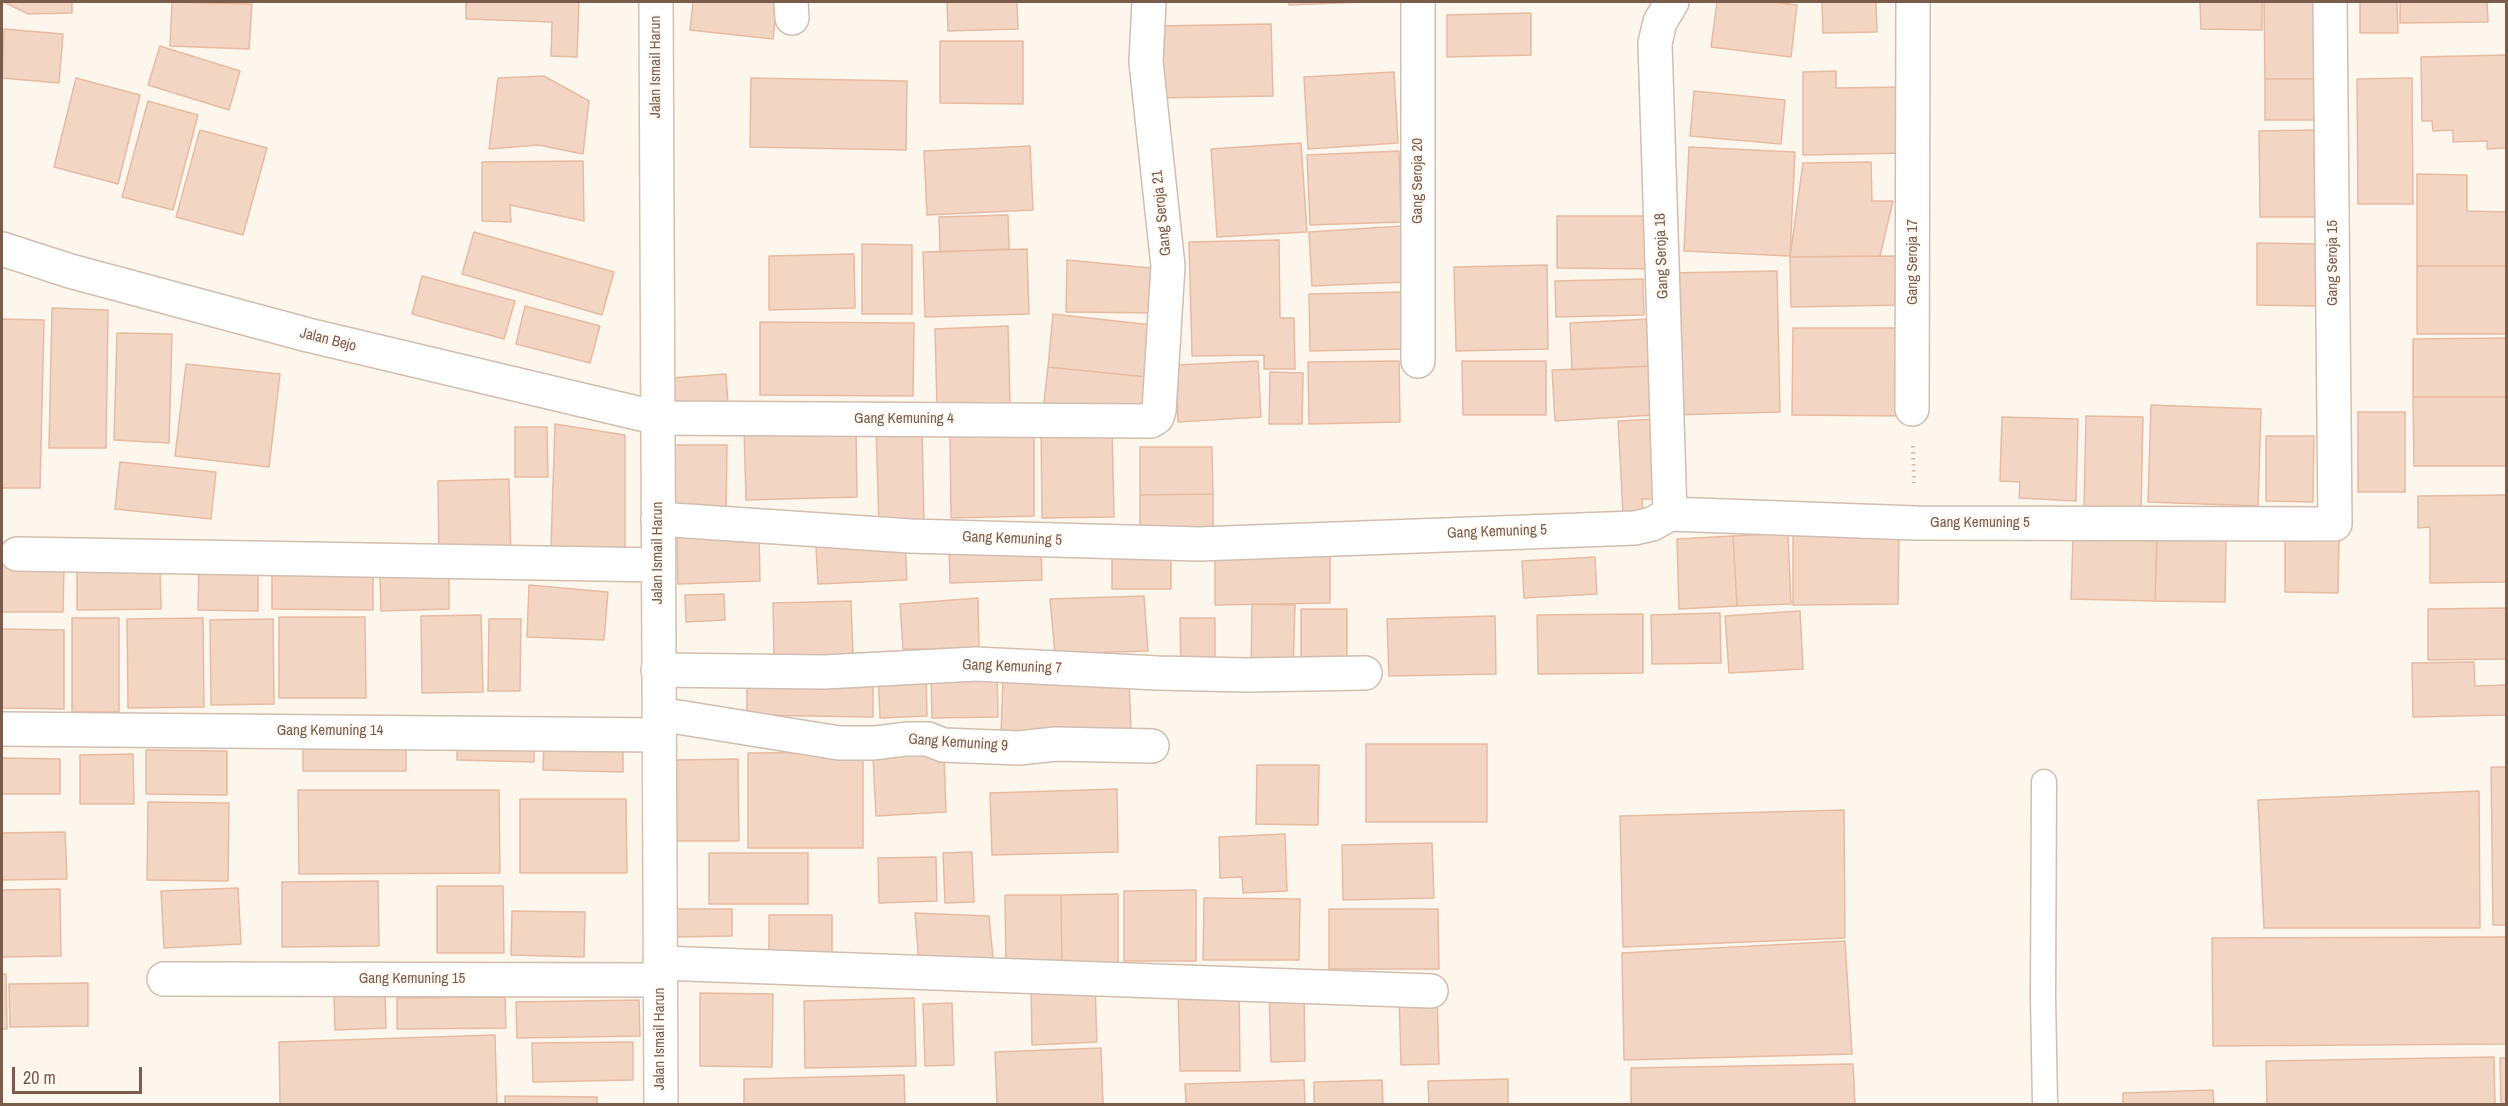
<!DOCTYPE html>
<style>
body{margin:0}
#map{position:relative;width:2508px;height:1106px;overflow:hidden;background:#fdf6ec;font-family:"Archivo Narrow",sans-serif}
canvas{display:block}
.frame{position:absolute;inset:0;border:3px solid #7a5c4d;pointer-events:none}
.scale{position:absolute;left:12px;top:1067px;width:130px;height:27px;box-sizing:border-box;border:3px solid #7a5c4d;border-top:0;padding-left:8px;font-size:18px;line-height:21px;white-space:nowrap;color:#7a5c4d;-webkit-text-stroke:4px #fffaf3;paint-order:stroke}
</style>
<div id="map">
<canvas width="2508" height="1106"></canvas>
<div class="frame"></div>
<div class="scale">20 m</div>
</div>
<script>
const ctx = document.querySelector('canvas').getContext('2d');
ctx.lineJoin = 'round';
function fill(path, color) { ctx.fillStyle = color; ctx.fill(path, 'evenodd'); }
function trace(path, color, width, dash) { ctx.strokeStyle = color; ctx.lineWidth = width; ctx.lineCap = dash ? 'butt' : 'round'; ctx.setLineDash(dash || []); ctx.stroke(path); }
function label(font, color, halo, rows, align = 'center') {
  ctx.font = font + ' "Archivo Narrow",sans-serif'; ctx.lineWidth = 4.5; ctx.setLineDash([]); ctx.textBaseline = 'middle'; ctx.strokeStyle = halo; ctx.fillStyle = color; for (const [text, x, y, turn = 0] of rows) {
    ctx.save(); ctx.translate(x, y); ctx.rotate((+turn || 0) * Math.PI / 180); ctx.textAlign = isNaN(turn) ? turn : align; if (halo) ctx.strokeText(text, 0, 0); ctx.fillText(text, 0, 0); ctx.restore();
  }
}
const building = new Path2D(`
 M4 2H72V13L28 14Z
 M172 2 252 4 249 49 170 46Z
 M466 2H579L577 57 551 56 552 22 466 19Z
 M693 2H777L773 39 690 30Z
 M947 2H1017L1018 29 948 31Z
 M1289 2H1363L1289 5Z
 M1717 2H1773L1797 5 1791 57 1711 47Z
 M1822 2H1876L1877 32 1823 33Z
 M2200 2H2262V30L2201 29Z
 M2264 2H2319V79H2265Z
 M2360 2H2397L2398 33H2360Z
 M2400 2H2487L2488 22 2400 23Z
 M1531 13V55L1447 57V15Z
 M1271 24 1273 96 1157 98 1156 26Z
 M4 29 63 34 59 83 2 78Z
 M940 41H1023V104L940 103Z
 M160 46 240 71 229 110 148 85Z
 M2506 55V148L2487 149V141L2453 142V130L2433 131 2432 121H2422L2421 57Z
 M1836 71V88L1906 87 1907 153 1803 155V72Z
 M1394 72 1398 143 1308 149 1304 77Z
 M544 76 589 101 583 154 538 145 489 149 498 78Z
 M76 78 140 95 118 184 54 167Z
 M751 78 907 81 906 150 750 147Z
 M2412 78 2413 204H2358L2357 79Z
 M2265 79H2319V120H2265Z
 M1694 91 1785 100 1781 144 1690 136Z
 M148 101 198 115 173 210 122 197Z
 M200 130 267 148 243 235 176 217Z
 M2315 130 2316 217H2260L2259 131Z
 M1301 143 1307 232 1217 237 1211 149Z
 M1030 146 1033 210 927 215 924 151Z
 M1689 147 1795 152 1790 256 1684 251Z
 M1399 151 1401 222 1310 225 1307 155Z
 M583 161 584 221 510 205 511 222 482 221V162Z
 M1871 162 1872 201H1893L1880 256 1790 257 1803 163Z
 M2417 174 2467 175V211L2506 212V266H2417Z
 M1008 215 1009 249 940 252 939 217Z
 M1557 216H1658L1659 269 1557 268Z
 M1402 226 1404 282 1312 286 1309 232Z
 M474 232 614 272 602 315 462 274Z
 M1279 240 1280 318H1294L1295 369H1264V355L1192 356 1189 242Z
 M2257 243 2317 244V306L2257 305Z
 M862 244 912 245V314H862Z
 M1027 249 1029 314 925 317 923 252Z
 M854 254 855 308 769 310V256Z
 M1899 256 1900 305 1791 307 1790 257Z
 M1067 260 1162 269 1161 313 1066 312Z
 M1547 265 1548 349 1456 351 1454 267Z
 M2417 266H2506V334H2417Z
 M1777 271 1780 412 1672 415 1669 273Z
 M422 276 515 301 504 339 412 314Z
 M1643 279 1644 315 1556 317 1555 281Z
 M1405 292V349L1310 351 1309 294Z
 M525 306 600 326 590 363 516 344Z
 M52 308 108 310 106 448H49Z
 M1053 314 1152 325 1147 377 1048 367Z
 M2 319 44 320 40 488H2Z
 M1650 319 1652 366 1572 370 1570 323Z
 M760 322 914 323 913 396 760 395Z
 M1008 326 1010 404 937 406 935 329Z
 M1793 328H1909L1908 416 1792 415Z
 M117 333 172 334 169 443 114 440Z
 M2506 338V397H2413V339Z
 M1258 361 1261 417 1178 422 1176 365Z
 M1399 361 1400 422 1309 424 1308 362Z
 M1462 361H1546V415H1463Z
 M186 364 280 374 269 467 175 456Z
 M1652 366 1654 415 1555 421 1552 370Z
 M1048 367 1147 377 1142 420 1043 410Z
 M1270 372 1303 373 1302 424H1269Z
 M726 374 728 404 672 408 671 378Z
 M2413 397H2506V466H2414Z
 M2151 405 2261 409 2258 506 2148 502Z
 M2358 412H2405V492H2358Z
 M2086 416 2143 417 2141 509H2084Z
 M2002 417 2078 419 2076 501 2019 498 2020 482 2000 481Z
 M1657 419 1661 499H1642L1643 512 1623 513 1618 421Z
 M555 424 625 435V554L551 546Z
 M856 424 857 497 746 500 744 426Z
 M1112 424 1114 517 1042 518 1041 425Z
 M515 427H547L548 477H515Z
 M922 427 924 523 879 524 876 428Z
 M1034 427V516L951 518 950 428Z
 M2266 436H2314L2313 502 2266 501Z
 M671 445H727L726 519H670Z
 M1140 447H1212L1213 494 1140 495Z
 M120 462 216 472 211 519 115 509Z
 M509 479 511 556 439 558 438 481Z
 M1213 494V535L1140 536V495Z
 M2506 495V582L2430 583V527L2418 528V496Z
 M1793 532H1899L1898 604 1793 605Z
 M1788 533 1791 604 1737 606 1733 536Z
 M759 535 760 581 678 584 677 537Z
 M2157 535 2226 537 2225 602 2155 601Z
 M1733 536 1737 606 1679 609 1677 539Z
 M2073 538 2157 541 2155 601 2071 599Z
 M2285 538 2339 539 2338 593 2285 592Z
 M905 543 907 580 818 584 816 547Z
 M1041 544 1042 580 950 583 949 547Z
 M1112 550H1171V589H1112Z
 M1330 552V603L1215 605V553Z
 M1595 557 1597 594 1524 598 1522 561Z
 M2 566H64L63 612H2Z
 M199 567H258V611L198 610Z
 M77 568H160L161 609 77 610Z
 M272 570H373V610L272 609Z
 M449 574V609L381 611 380 576Z
 M529 585 608 592 604 640 527 637Z
 M724 594 725 620 686 622 685 595Z
 M1144 596 1148 651 1055 654 1050 599Z
 M978 598 979 649H903L900 604Z
 M851 601 853 655 774 656 773 603Z
 M1252 604 1295 605 1293 670 1251 669Z
 M2506 608V659L2428 660V609Z
 M1301 609H1347V668L1301 667Z
 M1800 611 1803 669 1729 673 1725 616Z
 M1720 613 1721 663 1652 664 1651 615Z
 M1643 614V673L1538 674 1537 615Z
 M481 615 483 692 422 693 421 616Z
 M1495 616 1496 674 1389 676 1387 619Z
 M279 617H365L366 698H279Z
 M72 618H119V712H72Z
 M203 618 204 707 128 708 127 619Z
 M1180 618H1215V672L1181 671Z
 M273 619 274 704 211 705 210 620Z
 M489 619H521L520 691H488Z
 M2 629 64 630V709L2 708Z
 M2474 662 2475 686 2506 685V715L2413 717 2412 663Z
 M997 668 998 717 932 718 931 669Z
 M926 670 927 716 880 718 878 672Z
 M747 675 873 676V717L747 715Z
 M1003 679H1129L1131 731 1001 734Z
 M457 735 534 737V762L457 760Z
 M544 738 623 739V772L543 770Z
 M406 743V771H303V744Z
 M1366 744H1487V822H1366Z
 M146 750 227 751V795L146 794Z
 M863 752V848H748V753Z
 M133 754 134 804H80V755Z
 M944 755 946 812 876 816 873 757Z
 M2 758 60 759V794H2Z
 M738 759 739 841H674L673 760Z
 M1257 765H1319L1318 825 1256 824Z
 M2491 767H2506V925H2493Z
 M1117 789 1118 852 992 855 990 793Z
 M298 790H499L500 873 299 874Z
 M2479 791 2480 928H2264L2258 800Z
 M520 799H626L627 873H520Z
 M148 802 229 803 228 881 147 880Z
 M1844 810 1845 938 1623 947 1620 816Z
 M65 832 67 879 2 880V833Z
 M1285 834 1287 891 1243 893 1242 877 1220 878 1219 837Z
 M1432 843 1434 898 1343 900 1342 845Z
 M972 852 974 902 945 903 943 853Z
 M709 853H808V904H709Z
 M936 857 937 901 879 903 878 858Z
 M378 881 379 946 282 947V882Z
 M437 886H503L504 953H437Z
 M238 888 241 944 164 948 161 891Z
 M60 889 61 956 2 957V890Z
 M1196 890V961H1124V891Z
 M1118 894V966H1062L1061 895Z
 M1005 895H1061L1062 966 1006 967Z
 M1204 898 1300 899 1299 960H1203Z
 M675 909H732V936L676 937Z
 M1329 909H1438L1439 969H1329Z
 M512 911 585 912 584 957 511 955Z
 M915 913 989 916 994 969 919 963Z
 M769 915H832V961H769Z
 M2506 937V1044L2213 1046 2212 938Z
 M1845 941 1852 1054 1624 1060 1622 953Z
 M2 974H6L7 1029H2Z
 M88 983V1026L10 1027 9 984Z
 M1095 985 1097 1042 1032 1045 1031 986Z
 M1239 989 1240 1071H1180L1178 990Z
 M385 990 386 1028 335 1030 334 993Z
 M1269 990H1304L1305 1061 1271 1062Z
 M1437 992 1439 1064 1401 1065 1399 994Z
 M700 993 773 994 772 1067 700 1066Z
 M505 997 506 1028 397 1029V998Z
 M914 998 916 1066 805 1068 804 1001Z
 M639 1000 640 1036 517 1038 516 1002Z
 M952 1003 954 1065 925 1066 923 1004Z
 M495 1035 497 1104H280L279 1042Z
 M633 1042V1080L533 1082 532 1043Z
 M1101 1048 1103 1104H997L995 1052Z
 M2494 1057 2495 1104H2267L2266 1061Z
 M2500 1058H2506V1104H2501Z
 M1853 1064 1855 1104H1631V1068Z
 M904 1075 905 1104H744V1079Z
 M1508 1079V1104H1429L1428 1081Z
 M1304 1080 1305 1104H1186L1185 1084Z
 M1382 1080 1383 1104H1314V1082Z
 M2213 1090 2214 1104H2123V1093Z
 M505 1096 597 1097V1104H505Z`);
const path = new Path2D(`
 M1913 446 1914 483`);
const lane = new Path2D(`
 M2044 782 2043 997 2045 1104`);
const street = new Path2D(`
 M791 2 792 18
 M1418 2V361
 M2 249 70 271 308 335 658 418 1151 421 1157 417 1159 411 1168 266 1146 62 1149 2
 M1912 409 1913 2
 M1670 514 1655 43 1660 22 1672 2
 M658 519 910 536 1199 544 1635 528 1652 524 1670 514 1915 523 2335 524 2330 2
 M17 554 658 565
 M658 670 824 672 976 664 1158 673 1247 675 1365 673
 M659 714 839 743H874L906 739H928L943 745 1019 748 1056 744 1152 746
 M2 729 659 735
 M660 963 1431 991
 M164 979 660 980`);
const secondary = new Path2D(`
 M656 2 661 1104`);
const streetNames = [
 ["Jalan Ismail Harun",656,67,-90],
 ["Gang Seroja 20",1418,181,-90],
 ["Gang Seroja 21",1162,213,-96],
 ["Gang Seroja 18",1662,256,-92],
 ["Gang Seroja 17",1913,262,-90],
 ["Gang Seroja 15",2333,263,-90],
 ["Jalan Bejo",328,340,14],
 ["Gang Kemuning 4",904,419],
 ["Gang Kemuning 5",1980,523],
 ["Gang Kemuning 5",1497,532,-2],
 ["Gang Kemuning 5",1012,539,2],
 ["Jalan Ismail Harun",658,553,-90],
 ["Gang Kemuning 7",1012,667,2],
 ["Gang Kemuning 14",330,731],
 ["Gang Kemuning 9",958,743,4],
 ["Gang Kemuning 15",412,979],
 ["Jalan Ismail Harun",660,1039,-90]
];
fill(building, '#f3d5c3');
trace(building, '#e6bba3', 1.5);
trace(lane, '#d1beb0', 27);
trace(street, '#d1beb0', 36);
trace(secondary, '#d6c0b0', 36);
trace(path, '#d9b8a5', 4, [1.5, 4.5]);
trace(lane, '#fff', 24);
trace(street, '#fff', 33);
trace(secondary, '#fff', 33);
label('15px', '#7a5c4d', '#fffaf3', streetNames);
</script>
